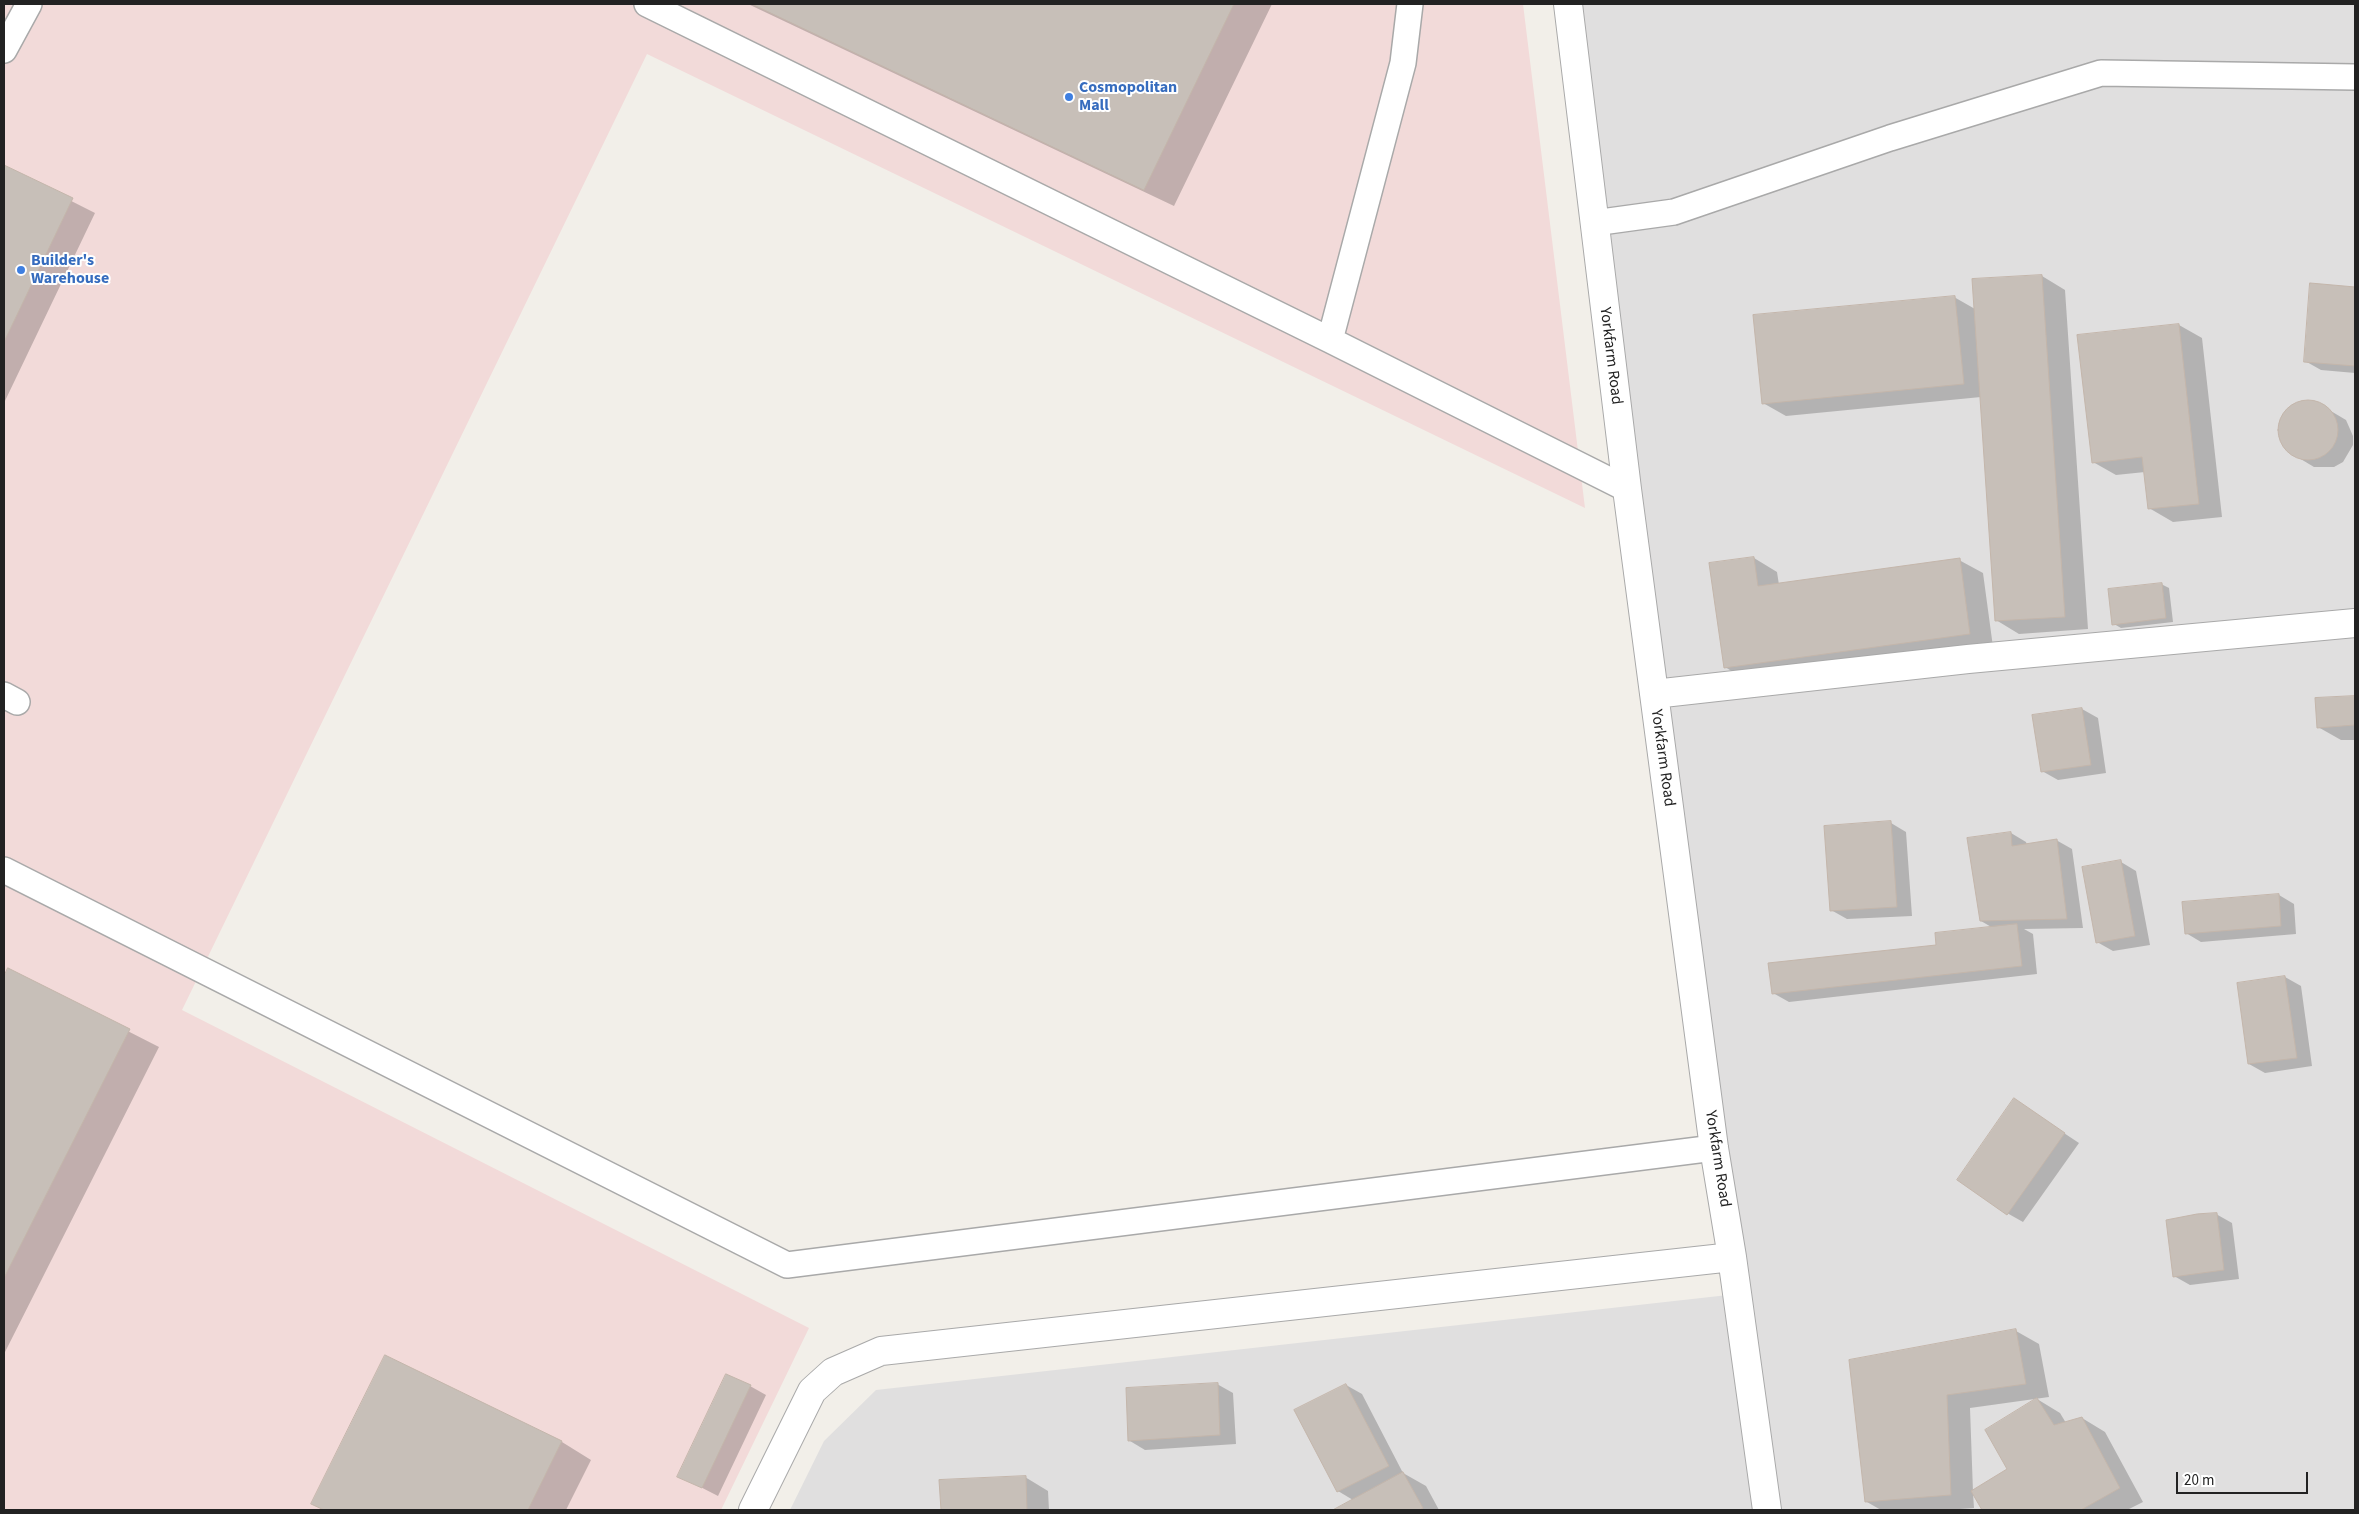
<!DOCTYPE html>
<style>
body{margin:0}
#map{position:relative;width:2359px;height:1514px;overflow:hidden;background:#f2efe9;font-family:"Source Sans 3",sans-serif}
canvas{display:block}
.frame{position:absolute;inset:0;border:5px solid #222;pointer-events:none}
.scale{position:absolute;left:2176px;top:1472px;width:132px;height:22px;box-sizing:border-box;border:2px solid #222;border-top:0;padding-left:6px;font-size:15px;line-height:18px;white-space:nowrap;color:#222;-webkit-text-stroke:4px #fff;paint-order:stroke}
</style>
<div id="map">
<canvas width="2359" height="1514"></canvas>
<div class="frame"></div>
<div class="scale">20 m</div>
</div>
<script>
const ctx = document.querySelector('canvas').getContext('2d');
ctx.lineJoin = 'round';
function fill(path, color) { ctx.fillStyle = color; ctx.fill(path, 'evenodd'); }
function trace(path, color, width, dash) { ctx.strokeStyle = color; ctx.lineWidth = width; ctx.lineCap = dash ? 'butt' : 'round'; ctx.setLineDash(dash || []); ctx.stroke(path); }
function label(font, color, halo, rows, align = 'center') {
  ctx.font = font + ' "Source Sans 3",sans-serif'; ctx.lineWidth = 4; ctx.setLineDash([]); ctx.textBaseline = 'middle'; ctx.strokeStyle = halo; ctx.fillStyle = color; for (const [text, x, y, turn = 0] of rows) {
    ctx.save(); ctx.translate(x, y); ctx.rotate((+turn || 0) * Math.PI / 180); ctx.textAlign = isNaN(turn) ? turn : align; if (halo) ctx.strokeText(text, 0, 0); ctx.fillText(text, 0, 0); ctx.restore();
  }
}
const residential = new Path2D(`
 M1569 4H2355V1510H790L824 1441 876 1390 1737 1294Z`);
const commercial = new Path2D(`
 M4 4H1523L1585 508 647 54 182 1010 809 1328 721 1510H4Z`);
const shadow = new Path2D(`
 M748 4H1272L1174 206Z
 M4 167 95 213 4 403Z
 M2042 276 2065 290 2088 629 2019 634 1996 620 1981 397 1786 416 1763 403 1954 297 1975 309 1973 281Z
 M2311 284 2355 288V373L2321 370 2305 361Z
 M2179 325 2202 338 2222 517 2173 522 2149 508 2145 472 2116 475 2093 462Z
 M2314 401 2346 420 2353 436V445L2343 462 2334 467H2314L2289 452 2283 445 2279 425 2282 416 2296 403Z
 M1754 558 1777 572 1779 585 1959 560 1983 573 1993 647 1748 681 1725 667Z
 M2161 584 2169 588 2173 622 2121 628 2114 624Z
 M2355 697V740H2341L2318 727 2316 700Z
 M2082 709 2098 718 2106 773 2058 780 2042 771Z
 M1891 823 1906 832 1912 916 1847 919 1831 910Z
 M2011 833 2026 842 2027 845 2056 840 2072 849 2083 928 2024 929 2033 934 2037 974 1789 1002 1773 993 1937 946 1993 928 1981 921Z
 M2121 862 2136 871 2150 945 2113 951 2097 942Z
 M2279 895 2294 904 2296 934 2201 942 2186 933Z
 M8 970 159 1047 4 1354V979Z
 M2285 977 2301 986 2312 1066 2265 1073 2249 1064Z
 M2014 1100 2079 1143 2023 1222 2007 1213Z
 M2216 1214 2232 1223 2239 1279 2190 1285 2174 1276Z
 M2016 1331 2039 1344 2049 1397 1970 1408 1973 1492 2009 1469 2037 1399 2060 1413 2066 1423 2082 1418 2105 1432 2143 1502 2127 1510H1984L1973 1493 1974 1508 1946 1510H1881L1867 1502 1850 1361Z
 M386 1357 562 1442 591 1460 566 1510H325L313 1503Z
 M1217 1384 1233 1393 1236 1444 1145 1450 1130 1441Z
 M1346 1385 1362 1394 1403 1473 1426 1486 1439 1510H1335L1353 1500 1338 1491Z
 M750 1386 766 1395 718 1496 679 1476Z
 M1025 1477 1048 1491 1049 1510H942L940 1482Z`);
const building = new Path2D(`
 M752 4H1234L1144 190Z
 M4 165 73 198 4 342Z
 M2042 275 2065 617 1995 621 1972 279Z
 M2310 283 2355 287V366L2304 362Z
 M1955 296 1964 384 1762 404 1753 315Z
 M2179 324 2199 504 2148 509 2142 457 2092 463 2077 335Z
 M2278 430a30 30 0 1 1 60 0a30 30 0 1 1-60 0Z
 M1754 557 1758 586 1960 558 1970 634 1724 668 1709 563Z
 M2162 583 2166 618 2112 625 2108 589Z
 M2355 696V725L2317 728 2315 698Z
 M2082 708 2091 765 2041 772 2032 715Z
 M1891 821 1897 907 1830 911 1824 826Z
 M2011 832 2012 846 2057 839 2067 919 1980 921 1967 838Z
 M2121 860 2135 936 2096 943 2082 867Z
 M2279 894 2281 926 2185 934 2182 902Z
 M2017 924 2022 966 1772 994 1768 963 1936 945 1935 933Z
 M8 968 130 1029 4 1278V976Z
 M2285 976 2297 1058 2248 1064 2237 983Z
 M2014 1098 2065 1133 2007 1215 1957 1180Z
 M2217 1213 2224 1270 2173 1277 2166 1220 2197 1214Z
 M2016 1329 2026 1384 1947 1395 1951 1495 1865 1502 1849 1360Z
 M385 1355 562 1441 528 1510H324L311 1504Z
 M726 1374 751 1385 702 1488 677 1477Z
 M1218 1383 1220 1435 1128 1441 1126 1388Z
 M1346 1384 1389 1466 1337 1492 1294 1410Z
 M2037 1398 2054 1425 2082 1417 2120 1488 2081 1510H1982L1971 1491 2007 1469 1985 1430Z
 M1403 1472 1423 1508 1420 1510H1333Z
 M1026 1476 1027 1510H941L939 1480Z`);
const service = new Path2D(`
 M647 4 1330 340 1627 489
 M4 50 29 4
 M1594 223 1674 212 1890 138 2101 73 2355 77
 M1330 340 1403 63 1410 4
 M4 695 17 702
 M4 870 787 1265 1714 1148`);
const minor = new Path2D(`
 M1568 4 1627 489 1714 1148 1732 1257 1767 1510
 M1654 694 1968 659 2355 623
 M753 1510 812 1391 833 1372 881 1351 1732 1257`);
const markers = [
 [1069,97,5,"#3f7fe0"],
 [21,270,5,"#3f7fe0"]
];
const shopNames = [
 ["Cosmopolitan",1079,88],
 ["Mall",1079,106],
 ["Builder's",31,261],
 ["Warehouse",31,279]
];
const streetNames = [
 ["Yorkfarm Road",1610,356,83],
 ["Yorkfarm Road",1662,758,82],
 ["Yorkfarm Road",1717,1159,81]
];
fill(residential, '#e0dfdf');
fill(commercial, '#f2dad9');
fill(shadow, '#0003');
fill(building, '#c7bfb8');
trace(building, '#c4b6ab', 1);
trace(service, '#a9a9a9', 28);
trace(minor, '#a9a9a9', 30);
trace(service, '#fff', 25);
trace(minor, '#fff', 28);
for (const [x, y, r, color] of markers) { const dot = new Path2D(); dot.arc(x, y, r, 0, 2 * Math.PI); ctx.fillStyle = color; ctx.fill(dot); trace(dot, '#fff', 2); }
label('bold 16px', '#366cbe', '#fff', shopNames, 'left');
label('16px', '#222', '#fff', streetNames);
</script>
